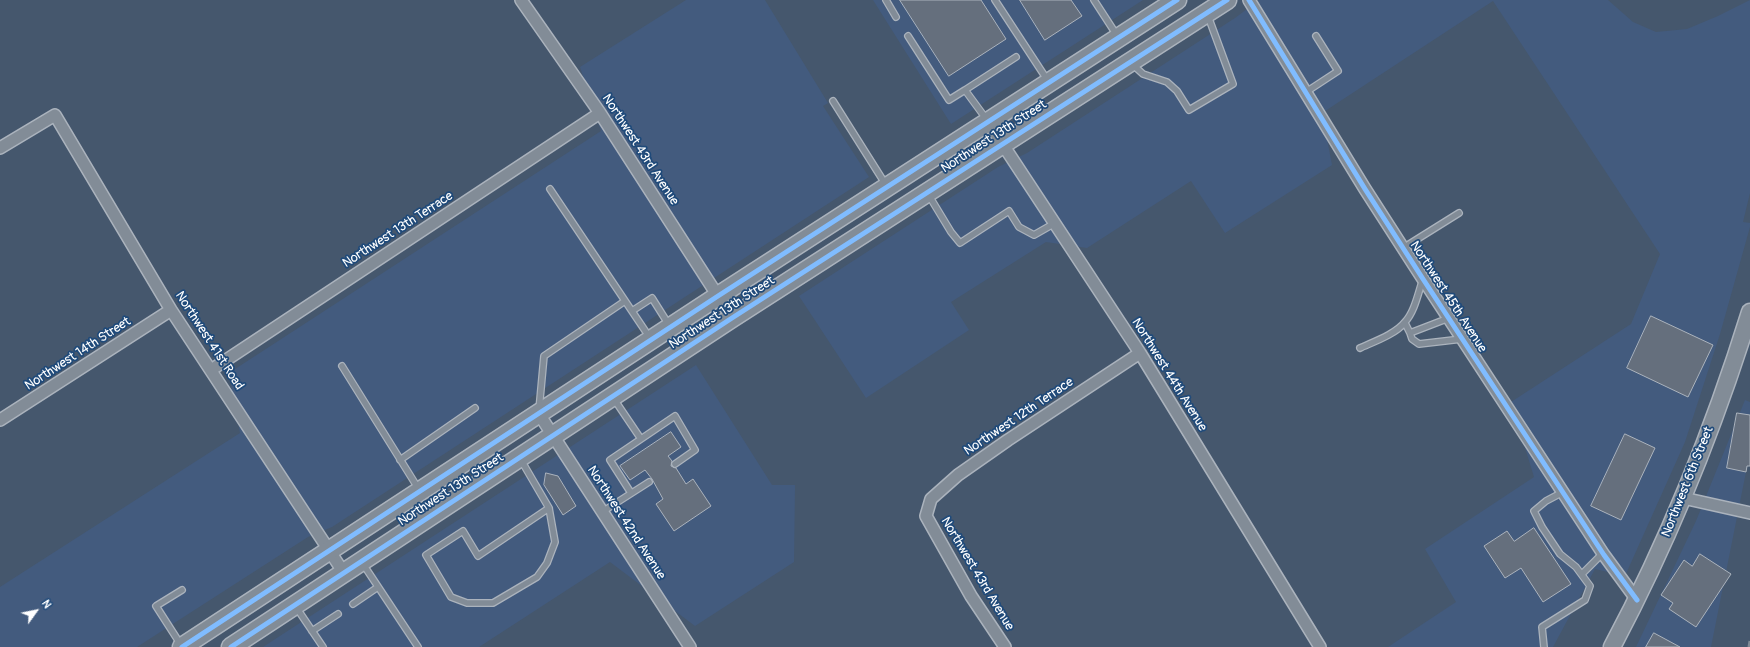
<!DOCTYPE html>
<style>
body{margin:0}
#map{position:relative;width:1750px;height:647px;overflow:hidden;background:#45576d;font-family:Pangolin,sans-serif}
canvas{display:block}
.north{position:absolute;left:16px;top:591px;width:40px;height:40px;-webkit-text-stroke:3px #1f4a7a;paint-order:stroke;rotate:57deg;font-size:11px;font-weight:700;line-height:16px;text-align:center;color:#fff}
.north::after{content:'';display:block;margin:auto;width:14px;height:18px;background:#fff;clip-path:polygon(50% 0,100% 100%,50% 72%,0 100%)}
</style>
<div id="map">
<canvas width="1750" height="647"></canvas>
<div class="north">N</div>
</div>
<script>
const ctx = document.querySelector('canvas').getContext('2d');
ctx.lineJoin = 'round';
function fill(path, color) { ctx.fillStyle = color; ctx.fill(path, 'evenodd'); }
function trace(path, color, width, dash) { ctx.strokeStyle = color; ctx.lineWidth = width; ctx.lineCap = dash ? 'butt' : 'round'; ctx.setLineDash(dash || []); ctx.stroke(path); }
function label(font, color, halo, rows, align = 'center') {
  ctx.font = font + ' Pangolin,sans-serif'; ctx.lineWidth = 3.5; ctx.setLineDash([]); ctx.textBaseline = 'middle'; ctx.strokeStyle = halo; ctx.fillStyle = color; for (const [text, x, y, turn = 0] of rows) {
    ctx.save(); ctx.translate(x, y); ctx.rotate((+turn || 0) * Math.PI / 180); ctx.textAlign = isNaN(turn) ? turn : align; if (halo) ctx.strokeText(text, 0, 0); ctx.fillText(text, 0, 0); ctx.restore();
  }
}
const built = new Path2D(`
 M686 0H765L828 103 823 106 869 177 332 527 308 537 137 647H0V587L240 433 229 373 601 131 580 67Z
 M873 0H1143L951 124Z
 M1259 0H1608L1633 22 1656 32 1687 29 1718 16 1750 0V193L1743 222 1750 223V227L1720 334 1685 442 1625 576 1595 569 1553 647H1388L1456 602 1425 549 1534 477 1511 402 1631 324 1660 254 1493 1 1322 113 1332 165 1225 233 1191 181 1087 248 1046 242 951 302 969 330 866 398 799 296 998 167 1027 153 1235 18Z
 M696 365 772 485H795L794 562 695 626 610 562 479 647H263Z
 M1745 400 1750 402V452L1711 647H1636L1696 521Z`);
const building = new Path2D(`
 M900 0H981L1006 39 949 76Z
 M1020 0H1071L1082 16 1045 40Z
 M1651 316 1713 345 1688 397 1627 368Z
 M1737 413 1750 415V466H1747L1746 472 1727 468Z
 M671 432 681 447 668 456 672 461 671 466 676 468 686 484 693 479 711 506 674 531 656 504 663 499 652 479 645 470 630 480 620 466Z
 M1625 434 1655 448 1621 520 1591 506Z
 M546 473 558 476 576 506 563 515 544 485Z
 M1534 528 1571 584 1543 602 1521 568 1505 578 1484 546 1507 531 1514 541Z
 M1700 554 1731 574 1696 627 1669 609 1673 603 1661 595 1684 560 1692 566Z
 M1654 633 1680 647H1646Z`);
const service = new Path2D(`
 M886 0 896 17
 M995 0 1048 81
 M1094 0 1118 37
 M908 36 949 100 965 90
 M1132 64 1143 74 1167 82 1177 91 1189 110 1233 84 1208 16
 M1306 92 1338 71 1316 36
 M833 101 886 185
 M987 120 965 90 1016 57
 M550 189 650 338
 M928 194 951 232 960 243 1009 211 1019 227 1034 235 1055 223
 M1403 248 1459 213
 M632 311 652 298 669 325
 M1405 323 1410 333 1449 318
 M1410 333 1412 339 1419 344 1462 339
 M1360 348C1373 342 1396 334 1405 322 1415 311 1418 293 1423 279
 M342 366 418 488
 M614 399 641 439 675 416 695 450 675 464
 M539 410 544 356 625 301
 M400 460 475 408
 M521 460 549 508 555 542 547 563 537 577 493 603H467L451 597 426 555 463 531 478 556 549 508
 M631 493 610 460 641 439
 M602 512 649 482
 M363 564 418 647
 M1582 574 1603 553
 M353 604 378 587
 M296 607 323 647
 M312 631 338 614
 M181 645 156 606 182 590
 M1544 647 1542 627 1585 600 1590 586 1576 567 1560 554 1542 527 1534 511 1546 501 1563 492`);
const minor = new Path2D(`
 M521 0 600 113 732 318
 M1249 0 1365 189 1423 279 1604 555 1637 600
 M988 122 1140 353 1320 647
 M0 148 55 115 171 310 344 573
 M211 370 600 113
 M539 414 690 647
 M0 420 171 310
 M1683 498 1750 513
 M1005 647 971 596 926 516 931 499 958 475 1008 440 1140 353`);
const secondary = new Path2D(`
 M1612 647C1669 540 1714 428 1750 312`);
const primary = new Path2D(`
 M182 647 718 296 1177 0
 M231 647 732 318 1227 0`);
const rail = new Path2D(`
 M1749 647 1750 641`);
const cycleway = new Path2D(`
 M1249 0 1365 189 1423 279 1604 555 1637 600
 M182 647 718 296 1177 0
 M231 647 732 318 1227 0`);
const streetNames = [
 ["Northwest 13th Street",994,137,-33],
 ["Northwest 43rd Avenue",640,150,57],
 ["Northwest 13th Terrace",398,230,-33],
 ["Northwest 45th Avenue",1448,297,57],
 ["Northwest 13th Street",722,313,-33],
 ["Northwest 41st Road",209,341,57],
 ["Northwest 14th Street",78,354,-33],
 ["Northwest 44th Avenue",1169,375,58],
 ["Northwest 12th Terrace",1019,417,-34],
 ["Northwest 6th Street",1688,482,-68],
 ["Northwest 13th Street",451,490,-33],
 ["Northwest 42nd Avenue",626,523,57],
 ["Northwest 43rd Avenue",977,574,59]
];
fill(built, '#435b7e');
fill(building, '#656f7d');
trace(building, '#abb3bd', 1);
trace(service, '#abb3bd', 8);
trace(minor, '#abb3bd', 14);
trace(secondary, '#abb3bd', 19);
trace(primary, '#abb3bd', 21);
trace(service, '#828c97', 5.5);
trace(minor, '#828c97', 11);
trace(secondary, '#828c97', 16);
trace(primary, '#828c97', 18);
trace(rail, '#808a96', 3, [6, 3]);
trace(cycleway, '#80bcff', 5);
label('13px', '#fff', '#1f4a7a', streetNames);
</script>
